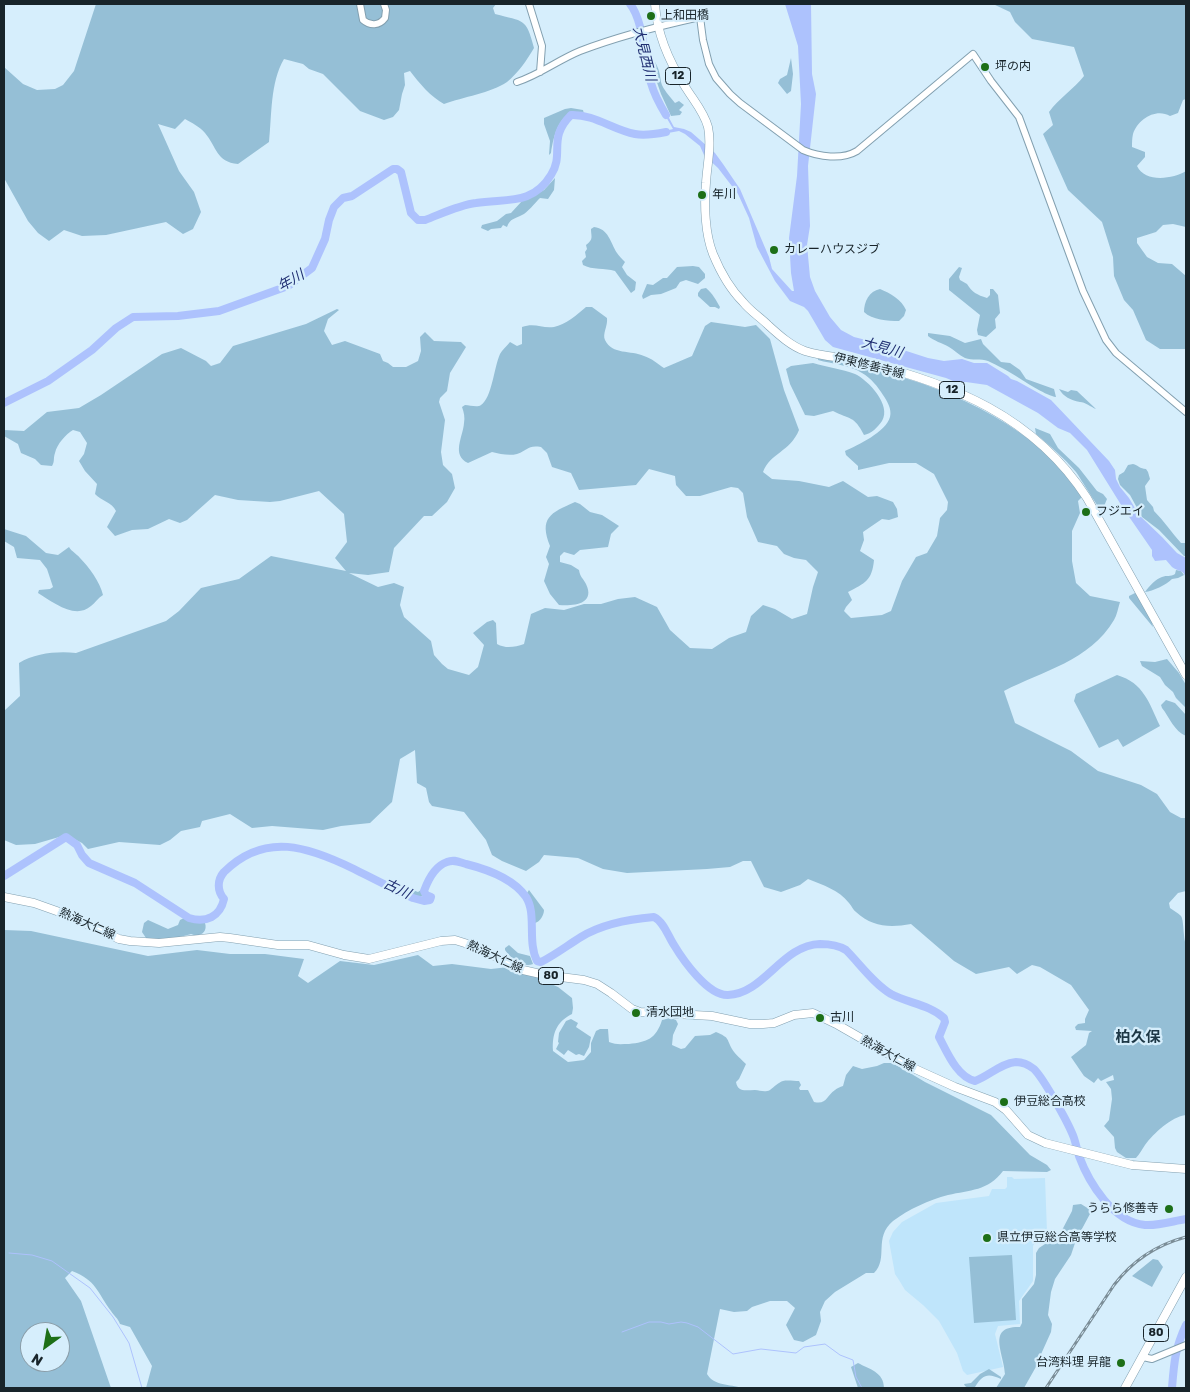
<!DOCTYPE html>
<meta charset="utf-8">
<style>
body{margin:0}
#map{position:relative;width:1190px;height:1392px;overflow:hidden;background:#d6eefc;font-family:Rubik,sans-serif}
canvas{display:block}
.frame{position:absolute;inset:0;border:5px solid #18242a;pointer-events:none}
.north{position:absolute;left:20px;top:1322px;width:50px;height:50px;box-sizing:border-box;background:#d6eefc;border:1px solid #8a9da8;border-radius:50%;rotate:212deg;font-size:14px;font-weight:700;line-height:20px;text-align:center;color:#18242a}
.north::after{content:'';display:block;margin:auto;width:18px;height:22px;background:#1d6f17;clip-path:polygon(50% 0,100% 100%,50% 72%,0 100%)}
</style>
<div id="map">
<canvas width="1190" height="1392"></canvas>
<div class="frame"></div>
<div class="north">N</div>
</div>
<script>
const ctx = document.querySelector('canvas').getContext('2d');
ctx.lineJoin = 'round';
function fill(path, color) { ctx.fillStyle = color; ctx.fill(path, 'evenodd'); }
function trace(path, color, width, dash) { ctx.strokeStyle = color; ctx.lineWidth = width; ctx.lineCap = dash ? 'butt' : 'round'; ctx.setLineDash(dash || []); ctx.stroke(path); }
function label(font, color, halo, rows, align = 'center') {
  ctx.font = font + ' Rubik,"Noto Sans JP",sans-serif'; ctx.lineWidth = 4.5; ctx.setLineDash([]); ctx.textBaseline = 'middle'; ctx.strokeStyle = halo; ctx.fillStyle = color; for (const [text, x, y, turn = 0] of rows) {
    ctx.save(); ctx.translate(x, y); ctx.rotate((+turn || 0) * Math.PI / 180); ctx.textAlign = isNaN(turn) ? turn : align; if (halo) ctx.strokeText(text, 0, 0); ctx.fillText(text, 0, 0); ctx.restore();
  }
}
const built = new Path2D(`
 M1007 1177H1012L1014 1179 1045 1178 1047 1232 1045 1235 1037 1239 1033 1246V1281L1019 1301 1020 1324 998 1326 995 1334 1003 1367 967 1375 963 1371 957 1353 939 1321 923 1305 905 1290 899 1280 895 1274 889 1241 893 1232 902 1222 936 1203 989 1196 992 1189H1005L1007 1187Z`);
const green = new Path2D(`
 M96 4H496L493 8 495 14C524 22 526 17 534 48 527 60 518 73 507 82 491 93 463 97 444 104 431 97 419 83 410 71L404 73 405 85 402 94 399 110 393 117 384 120 360 111 323 74 309 69 303 64 284 59C270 83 272 115 269 142L238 164C216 162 217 147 205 133 200 127 192 123 185 119L175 129 158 124 179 171 194 192 201 212 193 229 183 234 166 222 106 235 82 236 64 230 49 241 38 233 28 221 4 178V67L23 84 37 90 55 89 63 85 74 71Z
 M993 4H1186V99L1183 100 1178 113 1170 116C1156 108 1138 119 1133 134 1132 138 1132 143 1132 147L1145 152V157L1137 166C1145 183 1173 179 1186 171V227L1173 224 1163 225 1156 232 1137 238V243L1147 257 1158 263 1172 264 1186 276V349H1160L1146 340 1133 310 1124 300 1114 276 1113 257 1102 222 1068 190 1043 134 1053 125 1049 112C1059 98 1073 90 1084 76L1074 47 1032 39 1015 22 1010 12Z
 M791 58 793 74 791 91 787 94 778 83 780 79 787 75Z
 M655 62C659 69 660 74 661 82 663 90 670 96 675 103L679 101 684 105 679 110 682 112 680 115 671 116 661 94 651 65 652 63Z
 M571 108 583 110 584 114C560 108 554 134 551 153L549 155 550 141 544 124V118L565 109Z
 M555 178 554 190 548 199 540 198C535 203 527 213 522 215 515 219 510 218 507 227L503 225 501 228 491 229 488 231 481 228 482 225 497 221 506 214 511 213 522 201 544 190Z
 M594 227C609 229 610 242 617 253 619 256 622 259 625 262L622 267 627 275 636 282 635 290 631 293 615 271C605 268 592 270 583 265L582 261 586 257 585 252 587 249 586 245C594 239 591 237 591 229Z
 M693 266 699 267 705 274V278L698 284 686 280 680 282 676 288 661 294 651 295 643 299 642 296 647 284 653 285 663 278H667L677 267Z
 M959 267 962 268 959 277 960 280 967 284C972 292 977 295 987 298L990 295V289H993L998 295 1000 313 995 319 996 328 986 337 978 335 977 330 980 315 949 290V279Z
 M706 288C713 294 716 300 720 307L719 309 715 307H710L698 296V293L701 289Z
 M880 289C890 293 902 300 906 310L904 316 899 321C888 321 872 320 864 312 864 302 869 291 880 289Z
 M586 307H592L607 318C608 326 602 334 605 340 612 355 631 350 644 356 651 358 658 364 664 368L692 356 705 326 711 322 745 327 756 325 770 339 784 390 799 430C790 452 770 453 763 472L772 479 799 481 829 487 843 481 868 497 877 496 893 502 897 509 898 517 889 520 882 519 863 532 864 540 860 551 874 560C872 581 865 583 848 592L852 600 846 607 844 611 851 618 882 615 891 611 902 581 916 557 927 553 937 536 940 518 947 510 948 502 934 474 916 463H889L858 470V466L846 455 845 451C858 445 886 432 890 417 892 409 887 401 883 395 878 387 871 378 862 373 850 365 832 364 818 360V357C900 372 980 397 1045 452 1059 464 1071 481 1083 496L1078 501 1080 513 1072 531V561L1076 583 1090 596 1120 602C1118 608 1117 615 1114 620 1090 661 1042 671 1004 691L1015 723 1071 751 1098 771 1141 785 1157 794 1170 812 1181 818H1186V891L1178 893 1169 903 1170 908C1173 910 1178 913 1181 916 1184 920 1183 937 1186 945V1115C1171 1117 1154 1133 1145 1145 1142 1149 1140 1154 1136 1158H1126L1117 1152 1115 1148 1114 1137 1104 1126 1109 1120 1112 1099 1111 1089 1106 1082 1114 1080 1113 1075 1101 1081 1098 1078 1094 1083 1084 1076 1071 1057 1086 1045 1089 1033 1092 1031 1076 1030 1075 1027 1078 1024 1085 1023V1019L1089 1010 1071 985 1040 967 1032 965 1017 974 1009 967 976 974 954 961 911 924C890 928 872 927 856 912 853 910 852 906 849 903 839 890 823 885 808 879L800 885 781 892 764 887 751 861H743L730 867 707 869 627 873 603 869 578 858 544 855 539 862 526 871 502 861 492 855 486 840 464 812 432 806 429 802 426 788 417 783 415 750 400 759 392 802 370 823 341 826 323 830 272 826 252 828 230 814 202 821 200 827 181 831 170 840 160 845 119 842 88 849 82 843 66 835 35 844 16 845 4 840V711L20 696 19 663C35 653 58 651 76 653L166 621 179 611 201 588 239 579 271 556 346 571 335 558 347 542 344 514 319 491 280 501 270 502 238 500 215 495 187 520 180 523 169 519 148 529 132 530 115 536 107 527 116 511C112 502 101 501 95 494L97 484 85 471 79 461 84 454 87 443 80 432 73 430C66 434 57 444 55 453 53 459 55 461 52 466L41 465 35 459 21 453 18 444 4 436V430L24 431 47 412 79 408 101 395 162 354 181 348 206 361 211 366 220 363 233 346 306 324 337 309 339 310 328 319 324 331 332 345 345 341 380 354 383 361 388 363 393 367H406L418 361 421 351 420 337 425 332 434 341 461 342 466 347 450 373 447 391 440 398 439 402 445 420 441 452 443 465 452 474 455 488 447 502 432 516H424L394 548 389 572 368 575 349 573 378 587 394 583 404 587 400 605 404 617 431 641 434 655 442 664 448 669 469 675 478 667 484 645 473 633 487 622 493 620 496 623 497 644C506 649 515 647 524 644L531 614 545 608 564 610 584 604H601L618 599 635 597 657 607 670 630 690 648 712 649 729 638 746 632 751 616 763 605 775 609 792 619 807 614 813 587 818 572 806 560 794 558 784 554 777 546 758 542 747 517 743 493 738 488 731 487 700 496H686L676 485 675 476 649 469 636 485 579 490 571 473 552 467 547 453 541 447C527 445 529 450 517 454 509 456 500 454 492 452L468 463C451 455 463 437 464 423 465 418 464 412 462 407L465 405C470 405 477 408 481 405 492 398 494 367 500 354 502 350 507 346 510 342L517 346 522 344V327C535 322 542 329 554 327 565 325 578 314 586 307Z
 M928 333 950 336 965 343 981 339 983 344 1001 362 1010 363 1020 370 1026 379 1054 389 1056 397C1047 396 1027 383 1019 378 1012 373 995 364 988 361 981 358 972 361 965 358 959 355 954 350 949 347 942 343 934 341 928 336Z
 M813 363C827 367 842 369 855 374 868 380 892 405 882 421 878 427 871 434 864 435 854 415 850 420 833 411L814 416 805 415 790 384 786 369 791 366Z
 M1059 389 1068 392 1071 390 1077 391 1096 409C1091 407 1085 402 1080 402 1070 400 1064 397 1059 389Z
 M1035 428 1050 434 1058 448 1079 468 1097 491 1103 494 1107 499 1102 511C1098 508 1081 479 1076 472 1064 458 1050 446 1036 434Z
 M1133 464C1138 465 1140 469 1146 469L1148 472 1150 479 1145 486 1147 500 1153 507 1154 511C1164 521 1172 533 1181 543H1186V556H1184L1159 530 1142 517 1130 495 1120 485 1118 479 1119 475 1124 472 1128 465Z
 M575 502 580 504 590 512 602 515 619 526 611 534 608 547 580 550 574 555 564 552 560 556V562L571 565 579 570C580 577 583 578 586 584 596 605 572 606 559 605L550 594 544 581 549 564 546 557 550 546C539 518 550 513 575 502Z
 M4 529 26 536 46 553 58 555 69 547C72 552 76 553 80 558 89 567 100 582 103 595 98 598 95 603 91 606 75 620 53 602 38 593L39 590 50 589 53 587 47 569 40 560 17 558 14 547 4 541Z
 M1176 570 1181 571 1184 575 1178 578 1172 579C1166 585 1153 591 1145 592 1149 586 1156 579 1162 577 1167 575 1170 577 1175 574Z
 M1135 593 1138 595 1151 618 1153 627 1129 598V596Z
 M1167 659 1179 673 1186 685V708L1176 698 1173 692 1165 685 1160 677 1142 666 1140 661 1155 662Z
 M1117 675C1144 683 1149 703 1160 726L1123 747 1118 739 1099 748 1074 701 1076 694Z
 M1166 700 1175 703 1186 715V736C1174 731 1170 718 1162 708L1161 705Z
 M387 882 394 883 418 892 421 890 423 896C411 899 399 889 388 885Z
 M529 890 544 910C544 915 540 922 535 923L532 918 531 902 527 893Z
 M184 918 205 923C208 932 200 938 191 934 178 938 160 942 146 938L142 932 144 923 148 920 168 929 178 925 180 920Z
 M4 930 31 931 148 956 197 950 230 954H265L304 959 298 976 308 983 340 961 374 965 418 955 433 966 452 964 491 969 509 967 520 970 558 987 572 998 573 1008 572 1014C556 1022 552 1034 553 1051L568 1062 584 1060 591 1052V1043L596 1031 600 1029H608L609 1042C616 1045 621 1044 629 1044 647 1042 656 1039 662 1020L670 1018 676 1020 678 1024 673 1035 672 1045 681 1049 685 1048 695 1036 710 1035 716 1032C730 1038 726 1038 732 1049 735 1054 742 1060 746 1064L739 1079 736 1082C738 1093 746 1090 755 1090 760 1090 764 1093 770 1090 774 1087 779 1082 783 1081 787 1080 794 1081 799 1081L801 1085 799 1088 800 1090H808L814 1102C827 1105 826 1096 835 1090 837 1088 840 1087 843 1086L846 1075 853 1066 862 1069 877 1066 884 1063H891L900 1067 925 1082 991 1115 1030 1155 1047 1165 1051 1170 1047 1172 1003 1171C988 1191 970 1190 948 1195 929 1200 909 1209 893 1221 873 1238 889 1258 874 1273H866L835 1292 825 1301 820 1312 821 1321 816 1335 803 1342 794 1340 786 1325 795 1308 787 1301H770L752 1307 747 1311 734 1312 720 1309 707 1374C714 1386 730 1384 742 1388H146L152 1366 130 1327 120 1324C118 1318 114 1316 111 1311 97 1292 96 1280 72 1271L65 1278 81 1301 111 1388H4ZM30 1332H60V1362H30Z
 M509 945 518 953 530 956 533 964C523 968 511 959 505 950V948Z
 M571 1019 578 1023 576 1027 591 1037 589 1047 584 1056 579 1054 576 1055 568 1050 564 1055 556 1049 559 1043 558 1042 559 1033 566 1021Z
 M1081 1204 1089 1209 1091 1212 1076 1240 1071 1255 1055 1279 1051 1292 1048 1315 1052 1324 1051 1332 1042 1352 1037 1365 1024 1388H996L1005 1374C1004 1353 986 1326 1020 1327L1022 1323V1299L1034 1284 1036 1275V1253L1039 1248 1060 1234 1072 1211 1073 1205Z
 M1012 1255 1016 1320 974 1323 969 1257Z
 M1153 1259 1158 1260 1163 1267 1152 1287 1132 1276Z
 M858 1363C869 1369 884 1372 884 1388H858L851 1367Z
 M989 1369 1001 1377V1379C988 1373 983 1374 975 1387L968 1388 965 1386 964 1384 971 1383 980 1374Z`);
const water = new Path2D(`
 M785 4H811L812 74 816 94 808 166 810 226 807 245 810 277 815 291 830 317 841 330 854 337 894 347 928 358 944 361 962 359 974 363H987L1008 376 1011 379 1017 381 1051 400 1109 461 1115 470 1116 479 1120 487 1129 498 1139 515 1162 537 1177 553 1186 558V580C1185 569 1178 572 1172 567 1170 565 1168 562 1166 560L1155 561 1152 556V550L1123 508 1087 450 1070 433 1058 428 1038 413 987 385 966 382 958 383 946 378 833 347 825 340 808 311 804 307 790 301 775 281 757 247 749 218 738 194 718 168 704 155 700 146 685 134 679 131 657 135V133L673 129 661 108 663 107 674 127 684 129 691 132 715 153 723 164 740 189 769 257 772 269 792 291H794L791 273 789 238 797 176 801 104 798 46Z`);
const stream = new Path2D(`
 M9 1253 32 1255 52 1261 90 1288 113 1317 129 1343 142 1388
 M622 1332 649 1322H661L669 1324 681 1322 687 1323 698 1327 733 1354 761 1349 796 1353 804 1347 825 1344 840 1355 853 1360 856 1377 862 1388`);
const river = new Path2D(`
 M630 4C644 21 644 61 651 83 654 94 660 105 666 115
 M4 403 48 381 92 350 116 328 133 317 178 316 219 311 288 286 312 268 325 239 329 220 334 207 343 198 352 196 393 169H397L401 172 411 213 418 220H425C441 214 459 205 476 203 506 198 532 206 551 175 565 153 547 139 571 115 594 114 613 130 635 134 645 136 656 134 666 132
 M4 876 66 837 77 845 82 855 89 863 135 883 189 918C206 923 220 917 224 899 217 891 217 880 224 872 265 831 309 847 354 869 374 879 393 889 413 898L424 901 430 900 431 897 426 895 424 891C428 880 435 866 447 862 454 859 459 862 466 864 486 869 513 878 526 897 537 914 527 941 537 961L541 962C555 955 568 945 581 937 602 924 630 919 654 917 664 922 668 936 674 945 683 960 708 996 728 995 764 994 782 945 820 944 830 944 838 945 846 950 860 964 873 983 891 994 908 1003 930 1005 944 1018L945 1022 939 1037C947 1052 957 1077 975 1081 989 1076 1001 1063 1016 1062 1023 1062 1029 1065 1034 1069 1044 1079 1069 1124 1074 1138 1076 1144 1077 1150 1079 1156 1089 1183 1113 1222 1145 1225 1159 1226 1173 1221 1186 1219
 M1172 1388C1174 1363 1175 1348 1186 1325`);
const secondary = new Path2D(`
 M360 4 363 20C370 26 379 26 385 18L386 10 384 4
 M529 4 542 46 540 72
 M517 82C539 75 558 60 580 51 619 36 659 26 700 17L703 40 709 64 716 78 730 94 740 103 803 150C819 157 842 160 857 151L973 54 991 81 1019 117 1083 291 1106 340 1116 353 1186 412
 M1143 1357 1152 1359 1186 1345`);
const primary = new Path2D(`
 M655 4C657 35 669 62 686 88 694 101 704 112 708 127 712 145 707 165 706 183 704 205 705 234 713 254 720 271 730 289 743 302 750 311 760 317 768 325 779 335 791 346 805 351 823 357 842 357 861 361 953 384 1034 416 1087 498L1186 675
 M4 897 34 903 65 914 119 939 130 941 159 943 220 937 230 938 278 945H308L344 955 369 959 441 941 455 940 471 945 523 970 545 975 584 980 597 984 611 993 632 1009 640 1012 712 1016 750 1024H763L774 1023 794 1015 813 1013 838 1025 913 1068 955 1087 995 1102 1006 1110 1028 1135 1045 1143 1132 1165 1186 1169
 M1125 1388 1186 1277`);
const rail = new Path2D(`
 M1046 1388 1114 1285C1133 1260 1156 1245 1186 1237`);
const markers = [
 [651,16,5,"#1d6f17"],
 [985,67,5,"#1d6f17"],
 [702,195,5,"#1d6f17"],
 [774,250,5,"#1d6f17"],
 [1086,512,5,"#1d6f17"],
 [636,1013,5,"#1d6f17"],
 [820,1018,5,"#1d6f17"],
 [1004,1102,5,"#1d6f17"],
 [1169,1209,5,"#1d6f17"],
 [987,1238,5,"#1d6f17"],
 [1121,1363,5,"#1d6f17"]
];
const shields = [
 [678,76,25],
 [952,390,25],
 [551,976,25],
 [1156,1333,25]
];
const shieldNames = [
 ["12",678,76],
 ["12",952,390],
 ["80",551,976],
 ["80",1156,1333]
];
const poiNames = [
 ["上和田橋",661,16],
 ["坪の内",995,67],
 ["年川",712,195],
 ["カレーハウスジブ",784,250],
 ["フジエイ",1096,512],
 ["清水団地",646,1013],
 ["古川",830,1018],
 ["伊豆総合高校",1014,1102],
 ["うらら修善寺",1159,1209,"right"],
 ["県立伊豆総合高等学校",997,1238],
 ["台湾料理 昇龍",1111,1363,"right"]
];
const streetNames = [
 ["伊東修善寺線",869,366,14],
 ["熱海大仁線",87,924,24],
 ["熱海大仁線",495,957,25],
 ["熱海大仁線",888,1054,29]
];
const waterNames = [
 ["大見西川",644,54,76],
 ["年川",291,281,-30],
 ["大見川",882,348,15],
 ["古川",397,889,25]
];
const quarterNames = [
 ["柏久保",1138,1038]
];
fill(built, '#bfe5fb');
fill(green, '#95bfd6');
fill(water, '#adc2fd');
trace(stream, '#adc2fd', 1);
trace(river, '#adc2fd', 8);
trace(secondary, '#83a0b0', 8);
trace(primary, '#83a0b0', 9);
trace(secondary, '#fff', 6);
trace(primary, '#fff', 8);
trace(rail, '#7b8d97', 3);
trace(rail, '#d6eefc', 1, [4]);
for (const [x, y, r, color] of markers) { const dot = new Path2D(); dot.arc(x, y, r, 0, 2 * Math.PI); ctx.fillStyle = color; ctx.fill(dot); trace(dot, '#d6eefc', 2); }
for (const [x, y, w] of shields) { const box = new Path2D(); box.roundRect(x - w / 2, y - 8.5, w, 17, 4); ctx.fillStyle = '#d6eefc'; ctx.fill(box); trace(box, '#18242a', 1); }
label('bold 11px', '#18242a', null, shieldNames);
label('12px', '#18242a', '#d6eefc', poiNames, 'left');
label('12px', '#18242a', '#d6eefc', streetNames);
label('italic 14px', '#202f72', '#d6eefc', waterNames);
label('bold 15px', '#1e3846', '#d6eefc', quarterNames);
</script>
